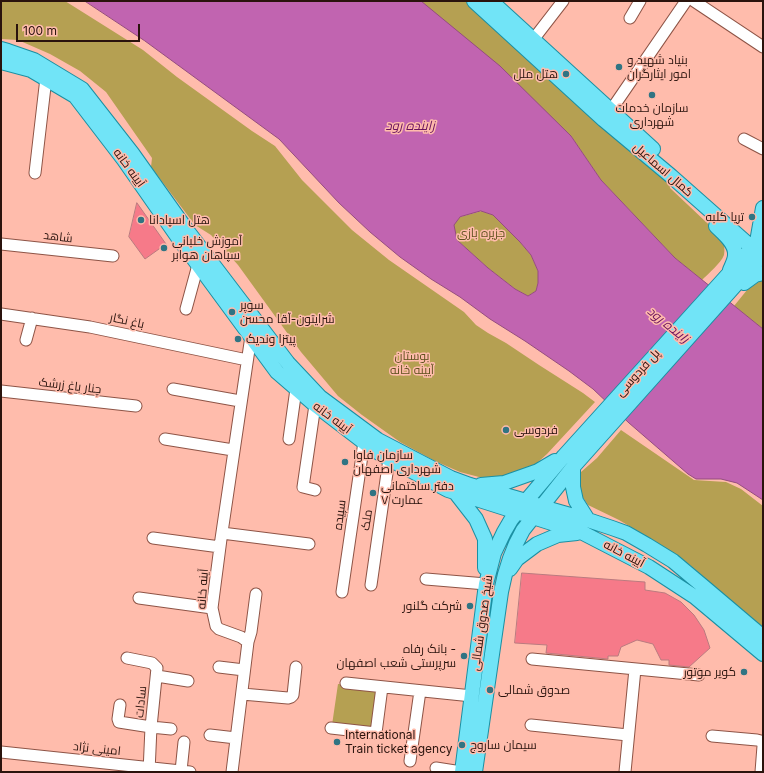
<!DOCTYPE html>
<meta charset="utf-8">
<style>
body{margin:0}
#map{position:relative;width:764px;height:773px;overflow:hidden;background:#ffbcac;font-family:Inter,sans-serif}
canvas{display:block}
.frame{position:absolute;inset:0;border:2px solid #2a130d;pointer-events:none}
.scale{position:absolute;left:16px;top:24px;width:124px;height:18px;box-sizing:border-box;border:2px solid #2a130d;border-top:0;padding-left:5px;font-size:12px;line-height:14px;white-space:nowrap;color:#2a130d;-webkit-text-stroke:3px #ffbcac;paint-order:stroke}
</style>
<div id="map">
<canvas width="764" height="773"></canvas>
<div class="frame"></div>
<div class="scale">100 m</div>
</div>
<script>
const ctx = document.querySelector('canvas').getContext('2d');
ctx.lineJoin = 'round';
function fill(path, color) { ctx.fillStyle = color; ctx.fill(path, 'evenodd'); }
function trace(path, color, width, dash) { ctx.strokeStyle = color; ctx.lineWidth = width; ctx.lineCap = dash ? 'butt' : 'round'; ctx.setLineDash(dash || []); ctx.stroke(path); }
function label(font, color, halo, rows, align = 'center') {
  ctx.font = font + ' Inter,Cairo,sans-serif'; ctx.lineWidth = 3; ctx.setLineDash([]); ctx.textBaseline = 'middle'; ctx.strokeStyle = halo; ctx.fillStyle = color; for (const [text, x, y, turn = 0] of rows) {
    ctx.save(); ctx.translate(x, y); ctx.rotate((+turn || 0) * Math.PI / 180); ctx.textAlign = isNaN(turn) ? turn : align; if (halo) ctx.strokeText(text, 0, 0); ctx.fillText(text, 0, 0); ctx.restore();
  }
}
const green = new Path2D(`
 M1 1H65L143 50 177 77 252 131 275 146 302 180 352 230 389 260 464 312 476 325 488 333 506 343 539 365 583 393 595 402 547 454 537 463 520 472 496 478 479 477 460 472 435 461 400 442 362 415 338 396 301 352 238 265 211 235 195 225 151 167 152 158 106 92 80 71 50 54 18 40 1 39Z
 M420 1H470L668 176 670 188 723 238C724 243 725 250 724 255 721 263 708 274 702 280L675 258 601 180 571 136Z
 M482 211 493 215 520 242 531 255 538 271V283L536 291 528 296 515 289 488 268 457 240 453 225 460 217Z
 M763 279V329L734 306 747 290Z
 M621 430 694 480 726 482 741 489 763 506V627L742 610 690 565 656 542 619 520 588 505 580 493 578 483 581 472 597 458Z
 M338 684 380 689 374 730 332 725Z`);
const water = new Path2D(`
 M85 1H421L500 66 571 136 601 180 675 258 763 329V500L737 483 721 479H696L688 474 629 423 593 389 569 371 525 341 490 319 460 297 431 279 400 257 370 232 339 203 279 139 145 41ZM481 211 493 215 520 242 531 255 538 271V283L536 291 528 296 515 289 488 268 457 240 454 225 460 217Z`);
const building = new Path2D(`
 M137 203 166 244 145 259 129 237Z
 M522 573 645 582V590L665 593 681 602 694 615 704 630 710 648 689 667 669 665V660H661L653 644 637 640 621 647 618 656H608V659L546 653 547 645 515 643Z`);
const minor = new Path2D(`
 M694 1 763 47
 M630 18 640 1
 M529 45 563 1
 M607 116 686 1
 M744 139 763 149
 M35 173 46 78
 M1 244 113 256
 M186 309 198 265
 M1 314 90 327 247 360
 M26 340 32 318
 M173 389 240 401
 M1 391 136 406
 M165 439 233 450
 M289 439 296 389
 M315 490 303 487 315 405
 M222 533 309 544
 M153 538 220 547
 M426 579 486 584
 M371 585 389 459
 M342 592 364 442
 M139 598 212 608
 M248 642 251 632 256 594
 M127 658 152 663 157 668 151 727 149 772
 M532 659 699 675
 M219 667 244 670
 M157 676 188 681
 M346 683 472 696
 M242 694 288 698 291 697 293 695 296 667
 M120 705 118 719 119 722 151 727 171 729
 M531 725 628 735
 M331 728 376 733 382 687
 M210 735 236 738
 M712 736 757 740 761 741 763 745
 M1 752 190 772
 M410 761 420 691
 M436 768 455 771
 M181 771 184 742
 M232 772 248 642 241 637 219 629 216 626 212 608 221 539 251 336
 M625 772 635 669
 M761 772 763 746`);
const major = new Path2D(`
 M474 1 604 120 671 176 758 253
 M491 1 653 149
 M1 49 8 51 34 60 82 89 132 153 186 229 288 363 320 397 378 440 451 478 470 485 526 501 542 507 588 520 612 528 626 533 647 545 673 561 704 587 763 637
 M1 62 31 70 75 96 124 160 177 236 277 372 314 404 374 450 389 459 448 490 583 533 649 567 695 597 763 654
 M716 226C723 233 736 243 735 255 735 260 732 265 730 270
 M744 283 755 275 763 273
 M573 467V487L576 501 588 520
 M481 485 504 483 538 471 555 461
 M455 492 476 519 485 539V568
 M510 569 517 559 537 544 558 535 577 533
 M462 772 486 584 494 553 504 532 511 520 526 501 564 456 752 248 757 242 763 208
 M475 772 501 592C505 571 512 549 523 530L573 467 763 254`);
const markers = [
 [619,67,4,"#307483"],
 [566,74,4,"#307483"],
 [652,95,4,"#307483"],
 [752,217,4,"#307483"],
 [141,220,4,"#307483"],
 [164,248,4,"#307483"],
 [232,312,4,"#307483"],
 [238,339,4,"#307483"],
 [506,430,4,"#307483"],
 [345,462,4,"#307483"],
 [373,493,4,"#307483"],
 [470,606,4,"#307483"],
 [464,656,4,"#307483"],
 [744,672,4,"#307483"],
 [490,690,4,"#307483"],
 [337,742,4,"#307483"],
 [462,745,4,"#307483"]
];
const poiNames = [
 ["بنیاد شهید و",627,60],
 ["امور ایثارگران",627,74],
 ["هتل ملل",558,74,"right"],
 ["سازمان خدمات",652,108,"center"],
 ["شهرداری",652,122,"center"],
 ["تریا کلبه",744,217,"right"],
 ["هتل اسپادانا",149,220],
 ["آموزش خلبانی",172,241],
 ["سپاهان هوابر",172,255],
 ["سوپر",240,305],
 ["شرایتون-آقا محسن",240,319],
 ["پیتزا وندیک",246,339],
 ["فردوسی",514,430],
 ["سازمان فاوا",353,455],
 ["شهرداری اصفهان",353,469],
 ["دفتر ساختمانی",381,486],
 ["عمارت ۷",381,500],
 ["شرکت گلنور",462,606,"right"],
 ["بانک رفاه -",456,649,"right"],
 ["سرپرستی شعب اصفهان",456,663,"right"],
 ["کویر موتور",736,672,"right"],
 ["صدوق شمالی",498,690],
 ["International",345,735],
 ["Train ticket agency",345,749],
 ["سیمان ساروج",470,745]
];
const streetNames = [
 ["آیینه خانه",129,168,54],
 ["کمال اسماعیل",663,170,41],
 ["شاهد",58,237,7],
 ["باغ نگار",127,321,12],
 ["پل فردوسی",638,373,-48],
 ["چنار باغ زرشک",70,386,7],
 ["آیینه خانه",332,418,37],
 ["سپیده",340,515,-82],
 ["ملک",367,520,-82],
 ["آیینه خانه",624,554,28],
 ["آینه خانه",203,589,-86],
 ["شیخ صدوق شمالی",482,623,-82],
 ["سادات",141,702,-84],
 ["امینی نژاد",97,749,6]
];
const parkNames = [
 ["جزیره بازی",481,233],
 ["بوستان",412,356],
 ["آیینه خانه",412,370]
];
const waterNames = [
 ["زاینده رود",410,126],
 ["زاینده رود",668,325,39]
];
fill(green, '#b5a052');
fill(water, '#c164b0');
trace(water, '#944c7f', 1);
fill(building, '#f67a89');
trace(building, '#ba7a7f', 1);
trace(minor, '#8e5446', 13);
trace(major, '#1b8fa2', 16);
trace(minor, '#fff', 11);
trace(major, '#71e4f7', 14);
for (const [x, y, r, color] of markers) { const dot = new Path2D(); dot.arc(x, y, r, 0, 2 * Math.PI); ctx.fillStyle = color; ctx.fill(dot); trace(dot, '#ffbcac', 1.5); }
label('12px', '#2a130d', '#ffbcac', poiNames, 'left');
label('12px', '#2a130d', '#ffbcac', streetNames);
label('12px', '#60521e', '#ffbcac', parkNames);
label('italic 13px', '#69125d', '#ffbcac', waterNames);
</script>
